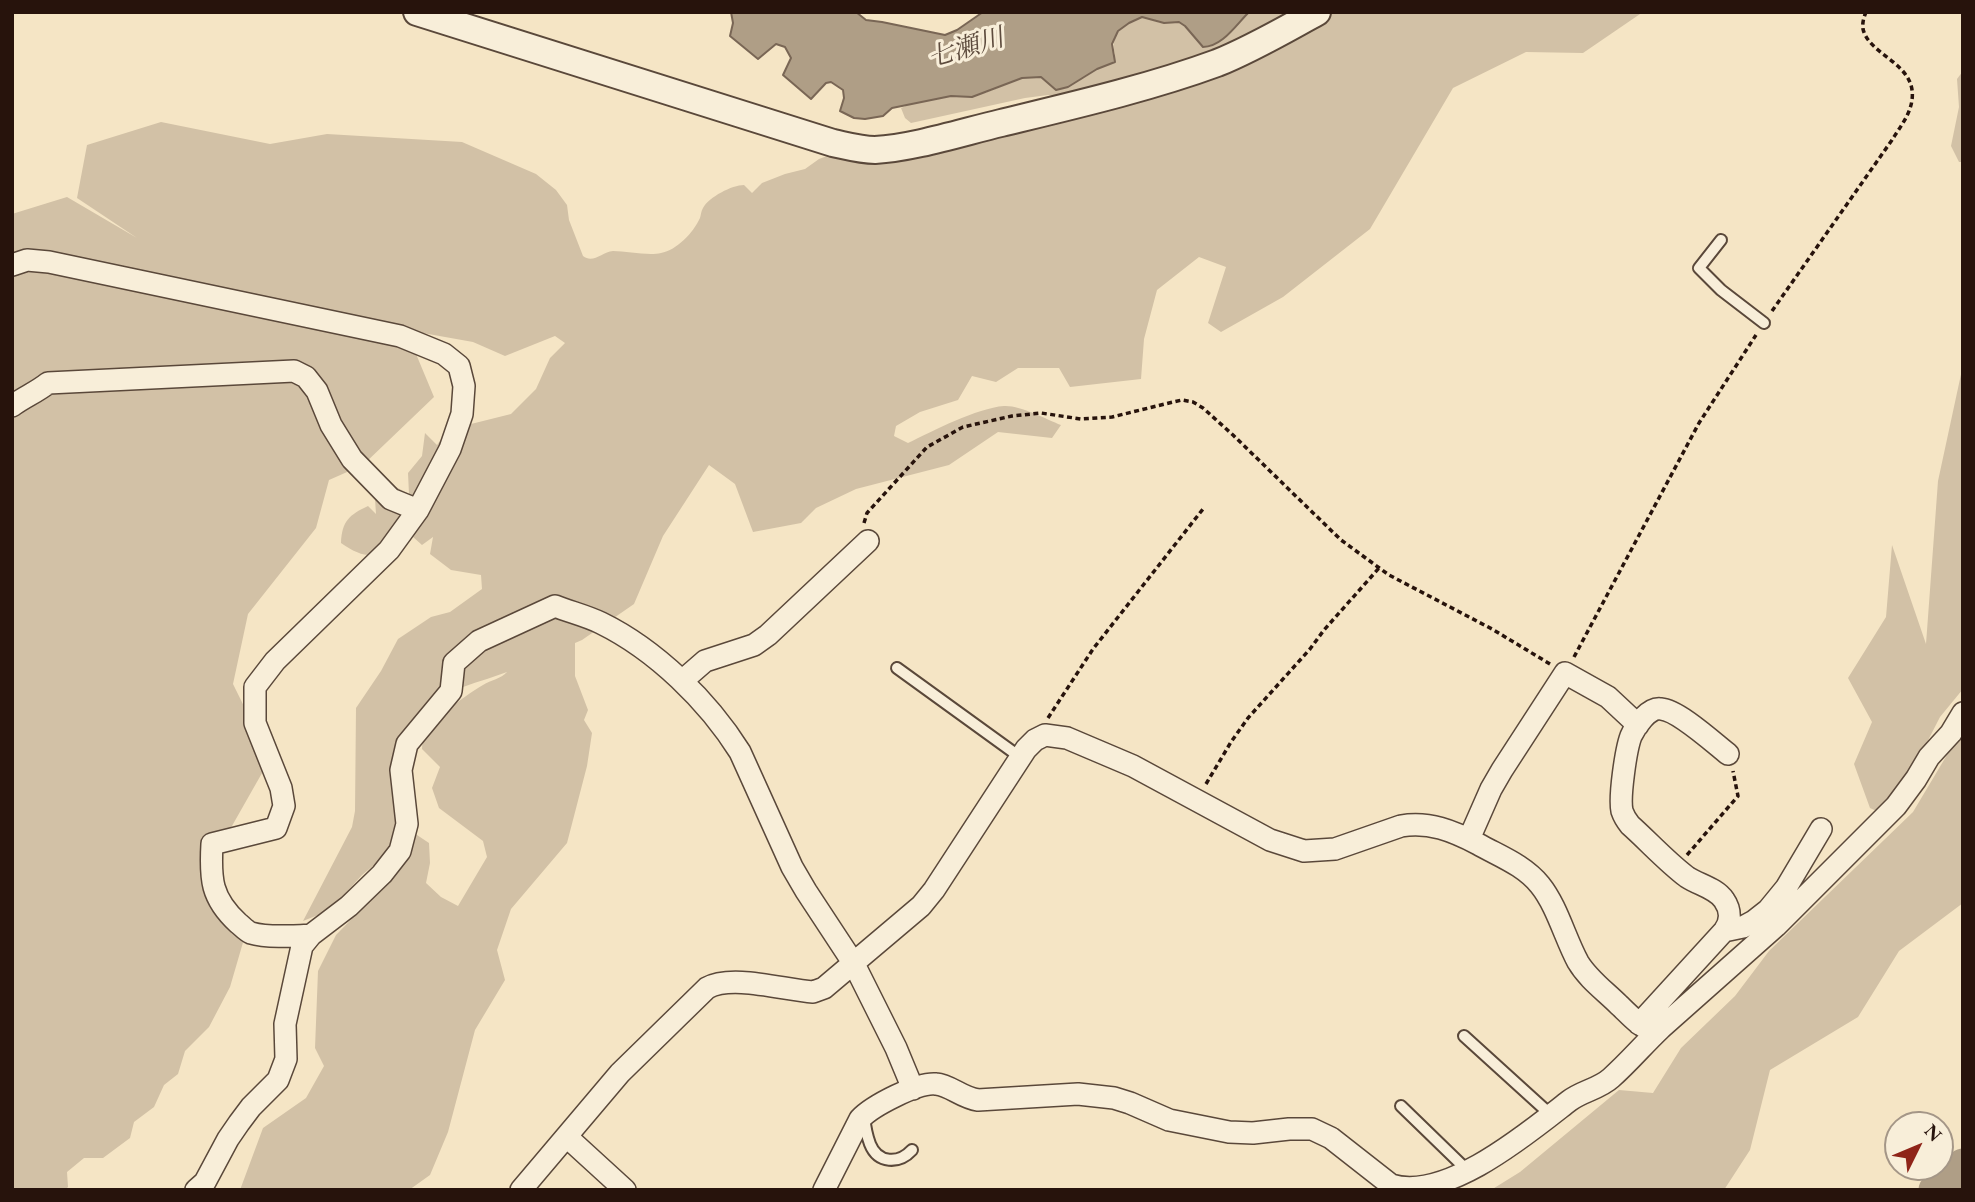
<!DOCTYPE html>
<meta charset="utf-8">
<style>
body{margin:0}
#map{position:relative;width:1975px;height:1202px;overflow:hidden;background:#f5e5c5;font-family:"EB Garamond",serif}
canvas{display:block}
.frame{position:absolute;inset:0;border:14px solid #27130c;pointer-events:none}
.north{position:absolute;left:1884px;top:1111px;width:70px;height:70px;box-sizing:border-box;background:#f8eed9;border:2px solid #a49687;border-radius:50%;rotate:47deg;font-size:19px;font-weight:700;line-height:28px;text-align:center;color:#27130c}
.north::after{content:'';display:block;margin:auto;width:24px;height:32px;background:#8f2418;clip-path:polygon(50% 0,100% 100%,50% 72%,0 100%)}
</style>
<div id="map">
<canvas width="1975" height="1202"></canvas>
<div class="frame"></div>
<div class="north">N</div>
</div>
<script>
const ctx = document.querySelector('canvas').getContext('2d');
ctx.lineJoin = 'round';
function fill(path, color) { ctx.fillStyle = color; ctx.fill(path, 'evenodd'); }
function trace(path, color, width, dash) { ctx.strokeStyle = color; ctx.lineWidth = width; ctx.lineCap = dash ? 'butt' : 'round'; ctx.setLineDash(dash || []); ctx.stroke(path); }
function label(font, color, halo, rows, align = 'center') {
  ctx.font = font + ' "EB Garamond","Noto Serif JP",serif'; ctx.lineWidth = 6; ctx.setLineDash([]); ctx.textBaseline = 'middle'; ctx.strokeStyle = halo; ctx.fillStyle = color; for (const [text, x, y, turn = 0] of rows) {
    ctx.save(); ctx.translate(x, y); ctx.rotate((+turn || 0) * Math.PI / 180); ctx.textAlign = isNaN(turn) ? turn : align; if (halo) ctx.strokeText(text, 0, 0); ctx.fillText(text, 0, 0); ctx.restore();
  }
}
const green = new Path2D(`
 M1249 12H1643L1583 53 1526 52 1453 88 1370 229 1283 297 1221 332 1208 323 1226 267 1199 257 1157 290 1144 339 1141 379 1070 387 1059 368H1018L996 382 972 376 958 400 920 412 896 426 894 436 908 443C933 431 977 408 1004 406 1020 405 1046 419 1061 425L1052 438 998 432 949 465 856 489 816 508 801 523 753 532 735 484 709 465 663 536 634 604 582 640 575 643V676L588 710 584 720 592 733 587 766 567 843 511 909 497 950 505 980 475 1030 448 1132 430 1175 409 1190H240L263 1128 306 1098 324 1066 315 1048 318 971 336 935 384 886 414 833 429 843 430 863 426 883 441 897 458 906 487 857 483 841 439 808 432 788 440 767 422 749C422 726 464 696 483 685 491 680 501 679 507 672 473 685 437 690 414 720L398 827 390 847 380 860 362 875 343 896 323 913 303 921 352 827 355 811 356 708 381 671 398 639 431 617 450 612 482 589 481 575 451 570 430 554 433 537 422 545 412 536C383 554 372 565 341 543 342 521 349 515 368 506L376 514 375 499 396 487 409 494 408 473 422 456 425 433 437 445 452 424H471L511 414 536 389 550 358 565 343 555 336 505 356 473 342 406 330 434 397 363 465 329 480 316 528 248 614 233 684 270 759 220 847 213 892 244 939 230 987 209 1027 185 1051 178 1074 164 1085 154 1107 134 1122 130 1138 103 1158H84L67 1172 68 1187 65 1190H12V214L67 197 137 238 77 198 87 145 161 122 270 144 327 134 462 142 536 174 556 190 567 205 569 220 583 256C593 264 602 252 613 251 627 251 648 256 661 253 677 250 693 233 700 218 701 215 701 211 703 208 709 197 732 185 744 185L752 193 762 183 785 174 805 169 819 159 830 155 1060 96 1048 95 1025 98 911 123 905 118 901 108 936 93H985L1022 78 1041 77 1050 84 1084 78 1097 69 1107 65 1115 54C1110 37 1122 21 1140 18 1147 17 1155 22 1162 23 1168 23 1174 20 1179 22 1189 25 1197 40 1203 47 1222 47 1236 25 1249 12Z
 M1963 71V162H1959L1951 146 1959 107 1957 79Z
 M1963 365V689L1940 717 1920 756 1881 813 1870 808 1854 764 1872 722 1848 678 1886 617 1892 545 1926 644 1938 481Z
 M1963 728V903L1899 951 1858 1017 1770 1070 1750 1150 1724 1190H1491L1520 1172 1619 1090 1653 1093 1681 1048 1735 996 1769 951 1913 812Z`);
const water = new Path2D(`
 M731 12H856L866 20 882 22 945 35 957 30 983 12H1249C1236 25 1222 47 1203 47L1185 26 1179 22 1164 23 1142 17 1129 23 1118 31 1112 44 1115 62 1097 69 1068 87 1056 90 1041 77 1022 78 972 97 951 96 892 108 883 116 865 119 854 118 840 111 844 98 843 90 831 82 826 83 811 99 783 75 791 58 785 47 776 44 758 59 730 36 733 23Z`);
const river = new Path2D(`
 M1935 1190 1963 1165`);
const path = new Path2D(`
 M1772 311 1892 140C1900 127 1910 115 1912 100 1917 63 1869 56 1863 29 1862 23 1864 17 1866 12
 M864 523 867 513 927 447 963 427 1012 416 1041 413 1081 419 1112 417 1169 403 1182 400 1193 402 1203 408 1233 435 1341 540 1389 575 1492 629 1550 664
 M1574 657 1699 423 1756 335
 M1048 718 1093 649 1203 509
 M1206 784 1231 742 1248 718 1310 649 1324 630 1379 568
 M1687 855 1738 796 1733 771`);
const service = new Path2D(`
 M1721 240 1699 268 1721 290 1764 323
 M897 668 1020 757
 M1464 1036 1551 1115
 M1401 1106 1469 1172
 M864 1116C865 1126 867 1136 870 1144 878 1164 899 1164 912 1150`);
const minor = new Path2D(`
 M12 265 27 260 49 262 400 336 444 354 459 366 464 386 462 414 450 449 418 510 389 550 275 661 255 687V723L281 788 284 806 276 828 212 844C210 879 211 898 238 923 242 926 246 931 251 933 267 938 294 936 311 935
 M12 406C24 397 37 392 48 383L294 371 306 377 317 391 331 425 352 459 391 499 418 510
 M682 681 705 661 754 645 768 635 868 541
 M1469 839 1491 789 1502 770 1565 673 1608 697 1638 725
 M1724 931 1743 927 1754 921 1768 910 1786 888 1821 829
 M1639 1024 1724 931C1731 922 1731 910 1724 900 1716 888 1699 885 1687 877 1667 862 1649 842 1630 825 1626 820 1624 817 1622 811 1619 797 1626 749 1631 736 1636 725 1649 707 1661 709 1678 710 1714 743 1728 754
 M567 1137 625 1190
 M196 1190 205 1182 228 1139 239 1123 251 1107 278 1080 286 1059 285 1024 302 946 311 935 349 906 382 874 400 851 407 824 401 770 407 744 451 691 454 663 479 641 555 606C570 612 587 616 601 623 656 650 708 701 740 752L792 867 806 891 854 964 896 1048 913 1089
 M521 1190 620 1073 707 988C732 974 784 990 813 992L824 988 908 917 921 906 934 890 1026 749 1035 740 1045 735 1067 738 1133 766 1270 840 1304 851 1335 849 1401 826C1429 821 1453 831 1478 844 1499 856 1524 865 1540 885 1557 906 1565 938 1578 962 1588 979 1605 991 1619 1005 1629 1014 1639 1027 1652 1030L1661 1028 1776 926 1896 806 1916 779 1929 757 1951 733 1963 713
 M824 1190 860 1119C872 1106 918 1082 936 1084 950 1085 962 1098 978 1100L1078 1094 1114 1098 1130 1103 1169 1120 1229 1132 1253 1133 1289 1129H1312L1331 1138 1391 1185C1446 1202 1528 1133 1569 1101 1582 1091 1599 1089 1611 1078 1629 1062 1644 1044 1661 1028`);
const tertiary = new Path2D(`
 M417 12 833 143C847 146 861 150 875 150 913 148 963 132 1001 123 1071 106 1149 88 1217 63 1252 49 1284 30 1317 12`);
const waterNames = [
 ["七瀬川",966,49,-17]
];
fill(green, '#d2c1a6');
fill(water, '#af9e86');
trace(water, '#796655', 2);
trace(river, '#af9e86', 33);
trace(service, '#5a483a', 14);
trace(minor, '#5a483a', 24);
trace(tertiary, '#5a483a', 30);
trace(path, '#27130c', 3.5, [5, 3.5]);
trace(service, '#f8eed9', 10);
trace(minor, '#f8eed9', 21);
trace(tertiary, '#f8eed9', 26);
label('italic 26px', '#5d4b3d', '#f8eed9', waterNames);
</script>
